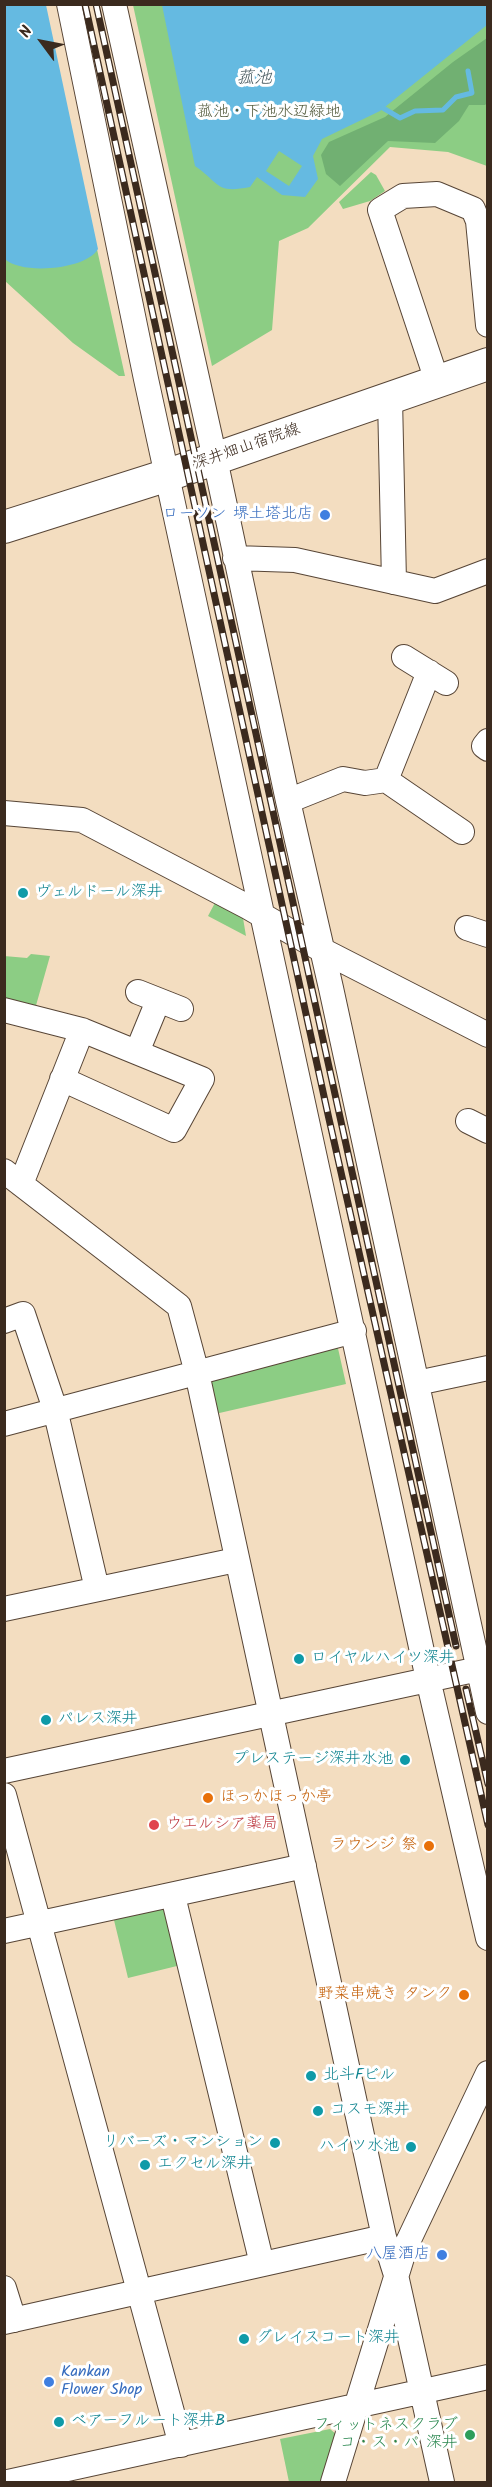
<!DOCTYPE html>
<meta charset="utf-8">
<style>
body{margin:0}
#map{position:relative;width:492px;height:2487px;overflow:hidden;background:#f3ddc0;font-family:Kalam,sans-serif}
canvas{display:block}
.frame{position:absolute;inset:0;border:6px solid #3b2a1e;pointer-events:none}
.north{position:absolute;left:12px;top:12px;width:60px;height:60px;-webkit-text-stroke:4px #fff;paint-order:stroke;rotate:302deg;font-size:16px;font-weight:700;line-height:24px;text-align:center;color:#3b2a1e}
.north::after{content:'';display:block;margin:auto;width:21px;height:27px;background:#3b2a1e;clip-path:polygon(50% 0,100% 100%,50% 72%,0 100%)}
</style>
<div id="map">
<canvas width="492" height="2487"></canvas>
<div class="frame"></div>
<div class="north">N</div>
</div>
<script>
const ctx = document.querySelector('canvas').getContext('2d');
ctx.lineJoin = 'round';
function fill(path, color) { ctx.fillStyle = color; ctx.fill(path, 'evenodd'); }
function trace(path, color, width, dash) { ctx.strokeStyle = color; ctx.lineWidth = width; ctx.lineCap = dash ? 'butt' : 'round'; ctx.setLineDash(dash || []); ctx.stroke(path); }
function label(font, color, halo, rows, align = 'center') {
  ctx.font = font + ' Kalam,"Klee One",sans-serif'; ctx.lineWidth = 6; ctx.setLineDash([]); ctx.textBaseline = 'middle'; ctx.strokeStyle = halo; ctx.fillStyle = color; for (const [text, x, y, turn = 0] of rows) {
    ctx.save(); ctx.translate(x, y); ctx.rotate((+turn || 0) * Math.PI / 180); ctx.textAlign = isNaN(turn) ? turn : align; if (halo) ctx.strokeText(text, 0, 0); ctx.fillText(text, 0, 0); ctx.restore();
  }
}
const green = new Path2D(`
 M4 5H43L125 376H119L73 343 5 281Z
 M133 5H487V166L448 152 390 147 308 228 279 241 272 330 212 366Z
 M371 172 376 175 385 191 370 201 343 209 339 202Z
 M217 899 242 912 246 936 208 916Z
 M31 954 50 956 35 1009 5 1000 4 956 27 958Z
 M337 1344 346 1384 215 1414 209 1384 213 1377Z
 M160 1906 167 1911 181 1965 128 1978 113 1916Z
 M330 2429 337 2435 324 2482H289L280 2439Z`);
const forest = new Path2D(`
 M487 38 488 102 485 105H469L459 121 435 143 388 141 340 186 326 174 321 155 329 142 385 117 453 62Z`);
const water = new Path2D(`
 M4 5H46L98 249C86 270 21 275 5 259Z
 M162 5H487V25L380 111 322 139 313 156 318 179 305 197 282 195 257 177 250 187C215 194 220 183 195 166ZM279 151 302 166 289 186 266 171Z`);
const stream = new Path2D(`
 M383 108 400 118 415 111 443 110 456 97 472 93 468 71`);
const minor = new Path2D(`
 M69 4 146 379 428 1679 488 1938
 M114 4 215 459 288 801 331 988 488 1712
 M437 381 380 210 403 196 437 194 473 209 478 221 488 325
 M390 398 394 582
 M235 558 295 560 435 591 488 571
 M404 657 446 683
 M488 741 484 746 488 749
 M386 780 429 672
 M288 801 343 779 365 783 386 780 462 832
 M4 813 82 820 248 907 322 950 488 1035
 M467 928 488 935
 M138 992 181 1009
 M4 1010 82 1030 202 1079 174 1130 62 1079
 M137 1052 158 1001
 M468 1121 488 1131
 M4 1171 179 1306 197 1373 384 2237 396 2275 442 2482
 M21 1184 82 1030
 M4 1321 23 1314 55 1409 97 1589
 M417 1383 488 1368
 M4 1424 354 1331
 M4 1609 236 1560
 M4 1771 488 1667
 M4 1795 181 2445
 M173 1896 262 2264
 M4 1931 304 1866
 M4 2288 14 2320
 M4 2322 384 2237
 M8 2482 488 2377
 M333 2482 405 2248 488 2073`);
const major = new Path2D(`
 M4 527 168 475 488 364`);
const rail = new Path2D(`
 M85 4 329 1119 488 1825
 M96 4 456 1646
 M466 1689 488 1784`);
const markers = [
 [325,515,6,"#3f7fe0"],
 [23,893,6,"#0f9aa8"],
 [299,1659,6,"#0f9aa8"],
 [46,1720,6,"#0f9aa8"],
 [405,1760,6,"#0f9aa8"],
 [208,1798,6,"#e8710a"],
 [154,1825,6,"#e0444e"],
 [429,1846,6,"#e8710a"],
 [464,1995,6,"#e8710a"],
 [311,2076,6,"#0f9aa8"],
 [318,2111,6,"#0f9aa8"],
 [275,2143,6,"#0f9aa8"],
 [411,2147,6,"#0f9aa8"],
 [145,2165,6,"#0f9aa8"],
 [442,2255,6,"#3f7fe0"],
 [244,2339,6,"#0f9aa8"],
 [49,2382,6,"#3f7fe0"],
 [59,2422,6,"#0f9aa8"],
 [470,2435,6,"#2e9e5b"]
];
const parkNames = [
 ["菰池・下池水辺緑地",269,113]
];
const streetNames = [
 ["深井畑山宿院線",247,448,-19]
];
const shopNames = [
 ["ローソン 堺土塔北店",313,515],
 ["八屋酒店",430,2255],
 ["Kankan",61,2373,"left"],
 ["Flower Shop",61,2391,"left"]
];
const cultureNames = [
 ["ヴェルドール深井",35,893],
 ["ロイヤルハイツ深井",311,1659],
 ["パレス深井",58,1720],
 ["プレステージ深井水池",393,1760,"right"],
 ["北斗Fビル",323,2076],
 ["コスモ深井",330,2111],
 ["リバーズ・マンション",263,2143,"right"],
 ["ハイツ水池",399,2147,"right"],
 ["エクセル深井",157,2165],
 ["グレイスコート深井",256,2339],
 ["ベアーフルート深井B",71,2422]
];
const foodNames = [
 ["ほっかほっか亭",220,1798,"left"],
 ["ラウンジ 祭",417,1846],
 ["野菜串焼き タンク",452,1995]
];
const healthNames = [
 ["ウエルシア薬局",166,1825]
];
const leisureNames = [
 ["フィットネスクラブ",458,2426],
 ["コ・ス・パ 深井",458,2444]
];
const waterNames = [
 ["菰池",254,80]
];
fill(green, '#8ccd84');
fill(forest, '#71b072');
fill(water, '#65bae1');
trace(stream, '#65bae1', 5);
trace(minor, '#574536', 26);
trace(major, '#574536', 34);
trace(minor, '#fff', 24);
trace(major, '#fff', 32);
trace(rail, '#3b2a1e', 7);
trace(rail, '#fff', 4.5, [14]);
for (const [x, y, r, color] of markers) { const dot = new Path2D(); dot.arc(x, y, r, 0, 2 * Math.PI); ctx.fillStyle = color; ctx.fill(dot); trace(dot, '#fff', 2); }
label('16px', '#535b3d', '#fff', parkNames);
label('16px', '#3b2a1e', '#fff', streetNames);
label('16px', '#366cbe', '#fff', shopNames, 'right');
label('16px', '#0d838f', '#fff', cultureNames, 'left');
label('16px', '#c56008', '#fff', foodNames, 'right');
label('16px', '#be3a42', '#fff', healthNames, 'left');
label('16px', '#27864d', '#fff', leisureNames, 'right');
label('italic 18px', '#4a5c62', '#fff', waterNames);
</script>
